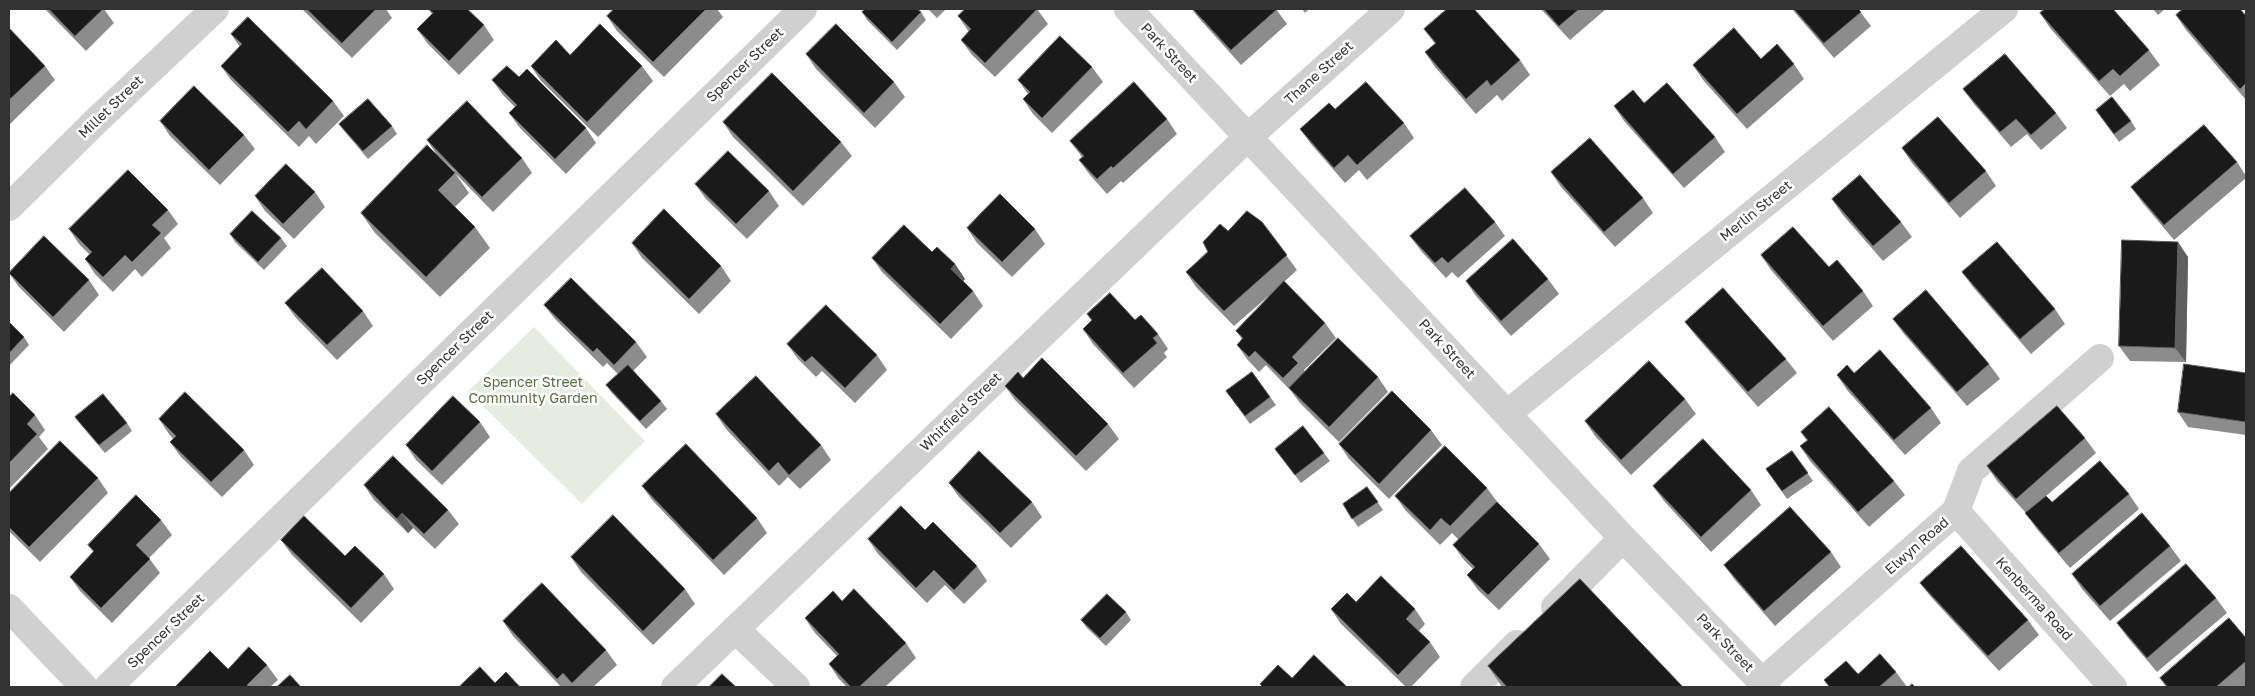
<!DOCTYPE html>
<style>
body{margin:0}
#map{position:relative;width:2255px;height:696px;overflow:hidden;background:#fff;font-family:"Golos Text",sans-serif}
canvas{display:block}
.frame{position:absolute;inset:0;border:10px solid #333;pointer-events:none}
</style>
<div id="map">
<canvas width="2255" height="696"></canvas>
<div class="frame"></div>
</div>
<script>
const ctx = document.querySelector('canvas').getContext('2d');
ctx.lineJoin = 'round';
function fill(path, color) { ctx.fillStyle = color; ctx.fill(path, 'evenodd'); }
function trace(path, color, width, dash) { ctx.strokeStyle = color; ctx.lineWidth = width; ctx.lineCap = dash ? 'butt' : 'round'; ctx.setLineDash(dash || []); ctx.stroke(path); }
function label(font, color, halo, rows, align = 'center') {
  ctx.font = font + ' "Golos Text",sans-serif'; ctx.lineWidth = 5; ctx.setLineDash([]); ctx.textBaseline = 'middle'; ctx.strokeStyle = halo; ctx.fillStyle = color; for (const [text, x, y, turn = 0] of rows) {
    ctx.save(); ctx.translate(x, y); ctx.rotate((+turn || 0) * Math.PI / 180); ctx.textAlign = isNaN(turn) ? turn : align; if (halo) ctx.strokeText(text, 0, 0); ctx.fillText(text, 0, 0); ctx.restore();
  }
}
const green = new Path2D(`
 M534 327 645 441 582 504 468 391Z`);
const minor = new Path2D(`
 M1128 9 1623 538 1767 687
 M9 207 95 122 215 9
 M1508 413 2004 9
 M1956 511 2113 687
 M1555 607 1623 538
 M9 608 84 687
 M735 629 796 687
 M1762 682 1956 511 1971 471 2100 358
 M108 687 803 9
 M675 687 1248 137 1391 9
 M1474 687 1517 644`);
const wall = new Path2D(`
 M45 9H104L114 23 86 51Z
 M302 9H386L392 18 352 58Z
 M428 9H468L484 25 494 40 459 75 428 44 417 29 432 14Z
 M614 9H717L723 17 664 77 617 31 607 16Z
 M928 9H946L937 18Z
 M1037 9 1048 24 995 77 972 55 961 40 969 32 958 16Z
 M1192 9H1276L1287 24 1241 65 1197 16Z
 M1302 9H1309L1305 13Z
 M1541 9H1606L1570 40Z
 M1792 9H1858L1871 26 1834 58Z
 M2153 9H2165L2158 15Z
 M862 12H921L926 20 897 50 867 20Z
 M2040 13 2149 50 2160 65 2130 91 2124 84 2110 96 2050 28Z
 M2176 15 2246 16V100L2186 30Z
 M9 28 45 66 55 80 9 125Z
 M1424 29 1520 60 1530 75 1502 101 1497 95 1476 114 1435 67 1425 52 1435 44Z
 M231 34 333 101 344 116 316 144 309 136 299 147 231 80 221 66 240 47Z
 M806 54 894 82 905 97 875 128 816 69Z
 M570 55 642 66 653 81 598 137 541 81 531 66Z
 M1794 64 1804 79 1747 129 1703 80 1693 65Z
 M1092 67 1103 82 1052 133 1033 114 1023 99 1028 94 1018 80Z
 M519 77 586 128 596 143 566 174 520 128 509 113 515 107 503 95 492 80Z
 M1963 89 2056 113 2067 128 2041 150 2027 134 2011 147 1974 104Z
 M1614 106 1715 137 1725 152 1684 188 1624 121Z
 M1335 109 1404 123 1414 138 1367 180 1359 170 1345 183 1311 144 1300 129Z
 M2096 110 2131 121 2136 129 2119 142Z
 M1167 119 1177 134 1123 183 1121 181 1107 194 1090 175 1079 160 1082 157 1070 141Z
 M160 121 244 135 255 149 220 185 170 136Z
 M723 122 841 142 852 156 803 206 733 137Z
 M339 124 392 126 397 134 368 159 345 132Z
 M427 140 522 158 532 173 493 212 455 173 469 193 455 207 475 227 490 248 440 297 375 233 361 213 454 171 437 155Z
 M1902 148 1986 171 1996 186 1960 218 1912 163Z
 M2237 162 2246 176V178L2174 240 2142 202 2131 187Z
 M1551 172 1643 198 1653 213 1615 247 1561 187Z
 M695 184 769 191 779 206 747 239 706 199Z
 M315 192 325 207 294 239 265 211 255 196Z
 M1832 199 1901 222 1912 237 1883 261 1842 214Z
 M168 210 178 224 164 238 171 248 142 277 135 269 113 292 95 274 85 259 89 254 79 244 69 229Z
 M1262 222 1297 270 1284 282 1325 323 1336 338 1304 370 1305 372 1378 377 1388 392 1339 442 1300 403 1291 391 1266 365 1259 372 1247 359 1237 345 1242 339 1236 331 1280 286 1234 326 1196 287 1186 272 1228 231Z
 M1495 222 1505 236 1458 278 1452 272 1446 278 1421 251 1410 236Z
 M967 228 1035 229 1045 244 1012 277 977 243Z
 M230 234 281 238 287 246 264 270 235 242Z
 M632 243 721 266 731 281 699 314 642 258Z
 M932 252 955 264 965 279 963 281 973 291 983 306 951 339 882 272 872 258Z
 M1761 255 1863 291 1873 306 1833 341 1771 270Z
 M2188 257 2186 362 2130 361 2119 346Z
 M1962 272 2055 309 2065 324 2031 354 1973 287Z
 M9 273 89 280 99 295 64 332 19 287Z
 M1548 279 1559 294 1511 336 1476 296 1466 281Z
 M285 303 363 311 373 326 337 360 296 318Z
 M544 305 636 342 647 357 633 371 661 401 667 409 646 429 612 393 606 385 618 374 607 363 603 367 555 319Z
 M1087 314 1135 320 1158 334 1168 349 1164 353 1167 357 1134 388 1093 344 1083 329 1092 321Z
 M1893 319 1989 364 2000 379 1967 406 1904 334Z
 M9 322 24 337 29 345 9 366Z
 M1685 322 1786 359 1797 373 1758 407 1696 336Z
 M787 344 877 355 887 370 855 403 822 371 816 377 798 359Z
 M1252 372 1276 405 1250 424 1226 391Z
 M2246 373V435L2188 427 2178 412Z
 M1837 375 1931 408 1941 423 1905 455 1847 390Z
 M1005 386 1108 424 1119 439 1086 471 1015 400Z
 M9 397 35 415 45 430 39 437 48 449 9 489Z
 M1685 399 1696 414 1631 475 1595 436 1585 421Z
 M716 414 821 445 831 460 800 489 788 477 779 486 726 429Z
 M75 417 127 423 132 431 105 453 81 425Z
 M159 419 244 450 254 465 222 497 181 457 170 442 173 439 169 434Z
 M480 422 490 437 442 485 416 460 406 445Z
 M1431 430 1442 445 1389 499 1349 459 1339 444Z
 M1801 432 1894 481 1905 495 1869 527 1810 461 1800 446 1807 441Z
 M2085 438 2096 453 2046 496 2052 502 2129 494 2139 509 2070 568 2036 528 2026 513 1997 481 1987 466Z
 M1275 449 1324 453 1330 461 1301 483Z
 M1792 451 1813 481 1787 499 1766 469Z
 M98 478 108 493 40 562 9 531V493Z
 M949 483 1032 502 1042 517 1011 548 959 497Z
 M364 485 448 510 459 524 435 549 413 528 408 533 374 500Z
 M642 486 757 518 767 533 724 575 653 501Z
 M1653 486 1751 490 1761 505 1711 552 1664 501Z
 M1367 487 1383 510 1358 527 1343 504Z
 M1487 488 1498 503 1539 544 1550 559 1499 610 1478 590 1467 575 1473 569 1464 560 1453 545 1459 540 1452 533 1440 545 1406 511 1395 496Z
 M161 520 172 535 149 558 160 573 112 623 80 591 70 577 93 552 88 545Z
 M925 530 977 566 987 581 964 604 945 585 927 603 878 554 868 539Z
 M281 540 384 574 394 589 361 623 292 555Z
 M2170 546 2181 561 2110 621 2082 589 2072 574Z
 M1831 552 1841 567 1775 626 1735 580 1724 565Z
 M571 557 685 589 695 604 653 645 581 572Z
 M1920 583 2028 620 2039 635 1999 671 1931 597Z
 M2216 598 2227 613 2157 672 2128 638 2117 623Z
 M842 601 906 643 916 658 885 687H847L839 679 829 664 837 656 815 633 805 618Z
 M1356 602 1415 609 1425 624 1419 631 1430 642 1440 657 1411 687H1406L1341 624 1331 609Z
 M1126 612 1131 620 1106 646 1087 628 1081 620Z
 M503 621 606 650 617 665 593 687H561L513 636Z
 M2246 638V685L2244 687H2166L2160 678Z
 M267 665 278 680 270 687H175L228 669Z
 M1488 666 1683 687H1502Z
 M1896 672 1907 687H1829L1824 680 1858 674Z`);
const shadedWall = new Path2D(`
 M2178 242 2188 257 2186 362 2175 348Z
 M955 264 965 279 961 284 951 269Z
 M402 513 413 528 408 533 397 519Z`);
const building = new Path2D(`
 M49 9H103L75 36Z
 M307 9H376L342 43Z
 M429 9H467L484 25 449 61 417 29 433 13Z
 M614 9H706L653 62 607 16Z
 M865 9H917L921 12 892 42 862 12Z
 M965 9H1037L985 63 961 40 971 29 958 16Z
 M1193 9H1276V10L1231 50Z
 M1447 9H1474L1520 60 1491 86 1487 80 1466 99 1425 52 1436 43 1424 29Z
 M1544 9H1579L1559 26Z
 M1794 9H1858L1861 12 1824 43Z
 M2045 9H2113L2149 50 2120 76 2113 69 2099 81 2040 13Z
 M2183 9H2240L2246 16V83L2240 89 2176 15Z
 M248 17 333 101 306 129 299 121 288 132 221 66 242 44 231 34Z
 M600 24 642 66 587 122 531 66 556 40 570 55Z
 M836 24 894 82 864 113 806 54Z
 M9 28 45 66 9 100Z
 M1734 28 1761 59 1777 44 1794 64 1737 114 1693 65Z
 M1060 36 1092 67 1042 118 1023 99 1030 92 1018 80Z
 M2005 54 2056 113 2031 135 2016 119 2000 132 1963 89Z
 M507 66 519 77 527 69 586 128 555 159 509 113 517 105 492 80Z
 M772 73 841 142 793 191 723 122Z
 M1134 82 1167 119 1113 168 1111 166 1097 179 1079 160 1084 156 1070 141Z
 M1366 82 1404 123 1357 165 1348 155 1334 168 1300 129 1329 103 1335 109Z
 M1667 83 1715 137 1673 174 1614 106 1633 90 1644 103Z
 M194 86 244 135 209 170 160 121Z
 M2112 97 2131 121 2114 134 2096 110Z
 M368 99 392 126 363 151 339 124Z
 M467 101 522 158 482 197 427 140Z
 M1938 117 1986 171 1949 203 1902 148Z
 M2204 125 2237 162 2164 225 2131 187Z
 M1590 138 1643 198 1604 232 1551 172Z
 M427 145 455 173 438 190 475 227 426 277 361 213Z
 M728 151 769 191 736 224 695 184Z
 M286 164 315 192 283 224 255 196Z
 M128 170 168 210 152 225 161 233 132 262 125 255 103 277 85 259 92 252 69 229Z
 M1860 175 1901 222 1873 246 1832 199Z
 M1465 188 1495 222 1448 263 1442 257 1435 263 1410 236Z
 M1000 194 1035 229 1002 262 967 228Z
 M664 209 721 266 689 299 632 243Z
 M252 211 281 238 258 262 230 234Z
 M1247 211 1262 222 1287 255 1224 311 1186 272 1208 252 1203 242 1220 224 1228 231Z
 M904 225 932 252 937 247 955 264 951 269 973 291 940 324 872 258Z
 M1793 227 1829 267 1837 260 1863 291 1823 326 1761 255Z
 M44 236 89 280 53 317 9 273Z
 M1513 239 1548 279 1501 321 1466 281Z
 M2122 240 2178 242 2175 348 2119 346Z
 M1997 242 2055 309 2020 339 1962 272Z
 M322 268 363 311 327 345 285 303Z
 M571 278 636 342 614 365 597 348 593 352 544 305Z
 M1284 281 1325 323 1292 357 1298 363 1283 378 1255 351 1249 357 1237 345 1243 338 1236 331Z
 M1723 288 1786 359 1748 392 1685 322Z
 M1926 290 1989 364 1957 392 1893 319Z
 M1110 293 1135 320 1141 315 1158 334 1153 338 1157 343 1123 373 1083 329 1092 320 1087 314Z
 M826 305 877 355 845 388 812 356 805 362 787 344Z
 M9 322 24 337 9 353Z
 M1338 338 1378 377 1329 427 1289 388Z
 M1880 350 1931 408 1894 440 1837 375 1847 365 1854 373Z
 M1042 358 1108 424 1076 456 1005 386 1018 372 1023 378Z
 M1649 361 1685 399 1621 460 1585 421Z
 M2184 364 2246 373V422L2178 412Z
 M628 365 661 401 640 421 606 385Z
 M1252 372 1270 397 1245 416 1226 391Z
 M756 376 821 445 789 475 778 462 769 471 716 414Z
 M1392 391 1431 430 1379 484 1339 444Z
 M185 392 244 450 211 482 170 442 176 436 159 419Z
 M13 393 35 415 27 424 37 434 9 463V397Z
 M103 394 127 423 99 445 75 417Z
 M453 396 480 422 432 471 406 445Z
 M2057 406 2085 438 2016 499 1987 466Z
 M1829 407 1894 481 1858 512 1800 446 1808 440 1801 432Z
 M1303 426 1324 453 1295 475 1275 449Z
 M1703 439 1751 490 1701 537 1653 486Z
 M60 441 98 478 29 547 9 527V493Z
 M686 444 757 518 713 560 642 486Z
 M1445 446 1487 488 1450 526 1441 518 1430 530 1395 496Z
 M979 451 1032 502 1000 533 949 483Z
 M1792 451 1808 473 1782 491 1766 469Z
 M393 456 448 510 424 534 402 513 397 519 364 485Z
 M2100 461 2129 494 2059 553 2025 513 2046 496 2052 502Z
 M1367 487 1378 502 1352 519 1343 504Z
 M136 495 161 520 136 545 150 559 101 608 70 577 94 551 88 545Z
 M1497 502 1539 544 1488 595 1467 575 1475 567 1453 545Z
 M901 506 925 530 933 522 977 566 954 590 934 570 916 588 868 539Z
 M1790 507 1831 552 1764 611 1724 565Z
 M2142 513 2170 546 2100 606 2072 574Z
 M613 515 685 589 643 631 571 557Z
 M304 516 345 556 355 546 384 574 351 608 281 540Z
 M1961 546 2028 620 1988 656 1920 583Z
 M2186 564 2216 598 2147 658 2117 623Z
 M1381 576 1415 609 1406 619 1430 642 1398 675 1331 609 1347 593 1356 602Z
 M1580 579 1683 687H1507L1488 666Z
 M542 583 606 650 572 683 563 673 557 679 503 621Z
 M854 589 906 643 859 687H851L829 664 839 654 805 618 833 591 842 601Z
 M1107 594 1126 612 1100 638 1081 620Z
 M2229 618 2246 638V661L2216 687H2168L2160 678Z
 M249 647 267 665 247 685 249 687H175L210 651 228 669Z
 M1880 654 1896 672 1879 687H1830L1824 680 1846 661 1858 674Z
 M1314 655 1347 687H1263L1260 684 1278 665 1292 678Z
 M480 667 495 683 506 672 520 687H459Z
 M722 674 736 687H709Z
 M290 675 301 687H277Z
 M1912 684 1915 687H1909Z`);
const streetNames = [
 ["Park Street",1169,53,47],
 ["Spencer Street",745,65,-44],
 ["Thane Street",1319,73,-42],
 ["Millet Street",111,107,-44],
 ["Merlin Street",1756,211,-39],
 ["Spencer Street",455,348,-44],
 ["Park Street",1447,349,47],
 ["Whitfield Street",961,412,-44],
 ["Elwyn Road",1917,546,-41],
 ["Kenberma Road",2034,599,48],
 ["Spencer Street",166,631,-44],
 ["Park Street",1725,643,46]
];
const parkNames = [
 ["Spencer Street",533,383],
 ["Community Garden",533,399]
];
fill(green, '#e6ecdf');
trace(minor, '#d0d0d0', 28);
fill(wall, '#8c8c8c');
fill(shadedWall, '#5f5f5f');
fill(building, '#1a1a1a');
trace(building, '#5f5f5f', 1);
label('14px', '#333', '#fff', streetNames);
label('14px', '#56703f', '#fff', parkNames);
</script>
